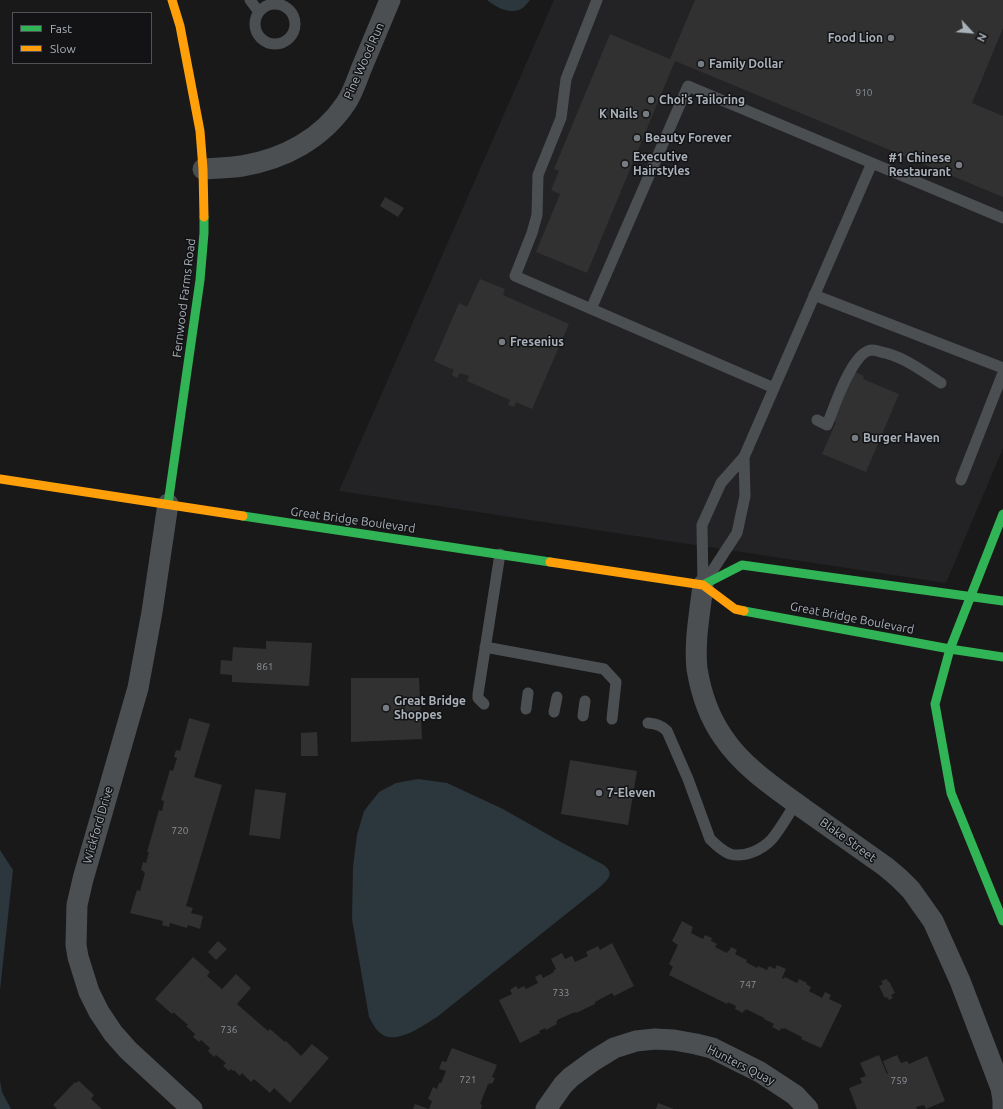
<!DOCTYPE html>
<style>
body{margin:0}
#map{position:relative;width:1003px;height:1109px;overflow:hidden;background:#191919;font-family:Ubuntu,sans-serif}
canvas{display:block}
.legend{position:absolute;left:12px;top:12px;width:140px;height:52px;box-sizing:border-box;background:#131315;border:1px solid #4f5257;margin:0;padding:5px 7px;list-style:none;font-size:12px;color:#a9b1ba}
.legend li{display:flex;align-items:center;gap:8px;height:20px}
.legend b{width:20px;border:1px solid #4f5257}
.north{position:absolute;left:951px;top:12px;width:40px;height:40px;-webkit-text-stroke:3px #131315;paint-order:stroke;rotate:116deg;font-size:11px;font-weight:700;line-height:16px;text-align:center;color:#a9b1ba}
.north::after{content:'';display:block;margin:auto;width:14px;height:18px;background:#a9b1ba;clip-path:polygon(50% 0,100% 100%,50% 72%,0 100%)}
</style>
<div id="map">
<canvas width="1003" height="1109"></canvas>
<ul class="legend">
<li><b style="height:5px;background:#30b455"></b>Fast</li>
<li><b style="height:5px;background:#ff9f0a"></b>Slow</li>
</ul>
<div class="north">N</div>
</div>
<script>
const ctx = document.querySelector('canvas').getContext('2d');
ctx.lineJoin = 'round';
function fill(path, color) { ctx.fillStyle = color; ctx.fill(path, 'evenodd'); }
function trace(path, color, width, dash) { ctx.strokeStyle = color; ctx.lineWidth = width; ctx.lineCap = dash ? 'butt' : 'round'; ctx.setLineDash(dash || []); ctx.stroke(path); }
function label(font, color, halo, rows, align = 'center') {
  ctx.font = font + ' Ubuntu,sans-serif'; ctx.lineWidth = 3; ctx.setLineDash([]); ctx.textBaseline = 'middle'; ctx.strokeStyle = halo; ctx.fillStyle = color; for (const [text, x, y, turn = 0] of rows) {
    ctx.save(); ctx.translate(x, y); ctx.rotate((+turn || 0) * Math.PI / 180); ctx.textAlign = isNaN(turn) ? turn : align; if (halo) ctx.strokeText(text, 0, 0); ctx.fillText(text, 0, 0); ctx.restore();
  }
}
const built = new Path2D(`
 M554 0H1003V448L946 583 339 491Z`);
const water = new Path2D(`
 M487 0H530C527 3 524 8 521 9 509 15 496 7 487 0Z
 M418 779 447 783 503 809 561 842 604 865C615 874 608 879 600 887L437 1017C424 1025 398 1044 383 1035 376 1031 373 1024 369 1017L352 919 353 867 357 835 364 811 379 792 396 783Z
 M0 850 13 870 0 990Z
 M0 1081 2 1092 11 1109H0Z`);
const building = new Path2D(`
 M695 0H1003V28L972 103 1003 116V197L675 61 587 273 536 252 560 194 551 190 559 171 554 169 610 34 670 59Z
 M385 197 404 208 398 217 380 206Z
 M480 279 505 289 503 295 569 324 532 409 516 402 514 407 508 405 510 400 467 381 469 376 460 373 457 378 452 375 454 370 434 361 459 303 467 307Z
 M853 371 864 376 863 379 899 394 866 472 822 454 836 422 833 421Z
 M266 641 312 643 309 686 232 682V675L220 674 221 660 232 661 233 647 266 649Z
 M351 678H419L422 739 351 742Z
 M189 718 210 724 194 777 222 785 186 906 193 908 191 913 203 916 200 929 188 925 187 928 170 923 169 927 162 925 163 921 130 913 137 890 140 891 145 873 143 872 144 871 141 870 143 862 146 863 149 852H147L159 810 162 811 164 801 161 800 170 770 173 771 177 758 174 757 176 750 180 751Z
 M317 732 318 756H301V733Z
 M570 760 637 771 628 825 561 814Z
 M255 789 286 793 280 839 249 835Z
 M682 921 693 927 691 933 703 939 705 935 712 938 711 941 717 944 715 947 727 953 728 951H729L731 947 737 950 735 954 747 960 746 962 757 968 758 966 767 970 769 966 775 969 777 965 786 969 782 978 784 979 785 977 797 983 799 979 807 983 806 984 811 987 809 991 822 998 825 992 831 995 829 999 842 1005 821 1048 801 1039 802 1037 784 1028 783 1029 781 1028 780 1031 772 1027 774 1024 764 1019V1018L746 1009V1011L744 1010 743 1013 735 1009 736 1006 728 1002 727 1004 669 975 673 967 669 964 678 945 672 941Z
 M218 941 227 949 216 960 208 952Z
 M612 943 634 986 614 996 612 993 595 1002V1004L576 1013 575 1012 557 1020 558 1021 556 1022 557 1024 546 1030 545 1028 539 1031 540 1033 520 1043 499 1000 512 994 510 990 516 986 518 989 524 986 526 989 538 983 535 977 541 974 543 978 554 972 553 971 556 969 551 959 562 953 565 959 572 956 575 962 588 956 586 952 598 946 600 950Z
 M193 957 210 972 207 976 222 989 236 974 251 988 237 1004 268 1031 270 1029 285 1042 286 1041 301 1056 312 1044 329 1058 290 1103 274 1088 270 1093 254 1079 251 1082 242 1073 240 1076 234 1070 233 1071 231 1069 229 1071 223 1066 226 1063 216 1055 214 1057 208 1051 210 1048 201 1040 199 1042 193 1037 195 1034 186 1026 188 1025 173 1012 172 1014 155 999Z
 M887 979 888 982 889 981 895 993 891 995 893 998 889 1000 887 997 885 998 879 986 883 984 881 981Z
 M452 1048 497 1065 492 1077 495 1078 492 1084 489 1083V1085L488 1084 480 1104 482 1105 481 1109H429L432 1101 428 1099 433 1087 437 1089 439 1083H441L446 1071 439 1069 442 1061 446 1062Z
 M879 1055 887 1074H888L883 1061 897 1055 901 1063 907 1061 909 1064 927 1056 945 1101 926 1109 924 1105 916 1107 917 1109H857L849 1088 862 1083 860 1078 866 1076 860 1063Z
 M79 1081 94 1095 91 1099 102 1109H57L53 1105 75 1082 76 1083Z
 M658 1103 674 1109H656Z
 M415 1104 429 1109H413Z`);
const lane = new Path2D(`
 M250 0 259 12
 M597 0 566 79 561 118 538 175 537 215 532 233 515 276 774 388
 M255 24a20 20 0 1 1 40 0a20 20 0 1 1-40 0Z
 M814 295 1003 368
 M591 309 688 86 1003 218
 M817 420 827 425C834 408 852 351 872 350 875 350 878 351 881 352 903 356 922 371 941 383
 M744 457 745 496 737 533 703 585 702 525 721 483 744 457 872 163
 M961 480 1003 373
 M485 647 604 669 616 682 612 719
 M484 704 478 698V694L500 554
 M526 709 528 693
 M554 712 557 697
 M583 716 585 701
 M648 723C656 724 661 725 667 731L688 779 710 839C716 845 722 851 730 854 744 858 762 850 772 839 781 828 788 815 796 803`);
const street = new Path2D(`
 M203 169C216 168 229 168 242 166 284 159 322 139 346 103 353 93 357 79 362 67 371 45 381 22 390 0
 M168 504 152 612 138 688 83 879 77 905 76 945 78 957 89 992 99 1012 113 1033 128 1050 192 1109
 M703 585C700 612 694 642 697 669 701 693 709 717 723 737 743 767 775 788 804 809 831 828 859 848 886 867L899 878 911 890 933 921 960 981 1001 1088 1003 1100V1109
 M546 1109 563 1085 571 1077 593 1061 614 1048 636 1041 655 1039 674 1040 696 1044 712 1048 760 1072 795 1095 808 1109`);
const fast = new Path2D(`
 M168 504 200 280 204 233V217
 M1003 514 950 649 935 704 951 793 1003 921
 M243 516 550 562
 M703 585 742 565 1003 601
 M744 611 950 649 1003 657`);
const slow = new Path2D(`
 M172 0 180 26 200 131 203 169 204 217
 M0 479 243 516
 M550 562 703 585 735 609 744 611`);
const markers = [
 [891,38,4,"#777c82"],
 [701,64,4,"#777c82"],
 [651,100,4,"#777c82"],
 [646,114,4,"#777c82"],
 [637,138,4,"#777c82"],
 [625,164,4,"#777c82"],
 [959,165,4,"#777c82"],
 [502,342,4,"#777c82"],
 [855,438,4,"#777c82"],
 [386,708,4,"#777c82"],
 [599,793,4,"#777c82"]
];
const numberNames = [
 ["910",864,93],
 ["861",265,667],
 ["720",180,831],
 ["747",748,985],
 ["733",561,993],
 ["736",229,1030],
 ["721",468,1080],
 ["759",899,1081]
];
const poiNames = [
 ["Food Lion",883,38,"right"],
 ["Family Dollar",709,64],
 ["Choi's Tailoring",659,100],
 ["K Nails",638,114,"right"],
 ["Beauty Forever",645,138],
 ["Executive",633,157],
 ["Hairstyles",633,171],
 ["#1 Chinese",951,158,"right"],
 ["Restaurant",951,172,"right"],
 ["Fresenius",510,342],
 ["Burger Haven",863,438],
 ["Great Bridge",394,701],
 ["Shoppes",394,715],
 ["7-Eleven",607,793]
];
const streetNames = [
 ["Pine Wood Run",364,61,-66],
 ["Fernwood Farms Road",184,298,-83],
 ["Great Bridge Boulevard",353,520,8],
 ["Great Bridge Boulevard",852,618,11],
 ["Wickford Drive",98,825,-74],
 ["Blake Street",848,840,36],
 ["Hunters Quay",741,1065,27]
];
fill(built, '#232325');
fill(water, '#2b373c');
fill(building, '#313131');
trace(lane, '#4c4f52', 11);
trace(street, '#4c4f52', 21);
trace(fast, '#30b455', 9);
trace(slow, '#ff9f0a', 9);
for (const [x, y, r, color] of markers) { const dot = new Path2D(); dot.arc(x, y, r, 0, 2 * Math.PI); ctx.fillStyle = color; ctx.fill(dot); trace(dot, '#131315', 1.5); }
label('10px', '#8b9198', null, numberNames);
label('bold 12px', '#a9b1ba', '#131315', poiNames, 'left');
label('12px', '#a9b1ba', '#131315', streetNames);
</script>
